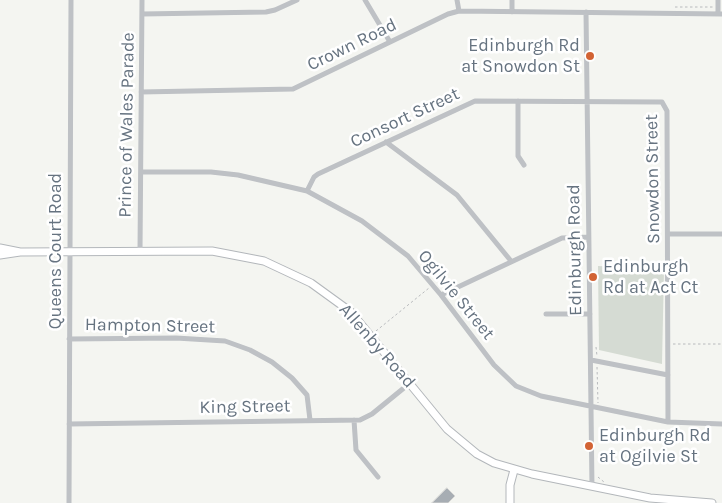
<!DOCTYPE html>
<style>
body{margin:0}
canvas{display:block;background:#f4f5f1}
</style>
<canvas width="722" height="503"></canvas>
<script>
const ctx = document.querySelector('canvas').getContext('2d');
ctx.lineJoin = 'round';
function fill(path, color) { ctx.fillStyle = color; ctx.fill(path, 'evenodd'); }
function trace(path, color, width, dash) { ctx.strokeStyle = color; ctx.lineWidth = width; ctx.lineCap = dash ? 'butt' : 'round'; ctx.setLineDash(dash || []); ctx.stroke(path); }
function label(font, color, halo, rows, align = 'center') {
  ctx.font = font + ' Karla,sans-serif'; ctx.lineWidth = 5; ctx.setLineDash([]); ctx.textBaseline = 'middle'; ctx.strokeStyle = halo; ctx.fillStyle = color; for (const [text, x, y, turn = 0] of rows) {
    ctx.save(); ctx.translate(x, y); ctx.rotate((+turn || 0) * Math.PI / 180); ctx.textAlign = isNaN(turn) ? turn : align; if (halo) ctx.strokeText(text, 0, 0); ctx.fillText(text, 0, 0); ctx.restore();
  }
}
const green = new Path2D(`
 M598 266 664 269 662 364 599 350Z`);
const building = new Path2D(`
 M447 488 455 496 448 503H432Z`);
const path = new Path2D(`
 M675 7H713
 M376 331 429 288
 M673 344H722
 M596 347 597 356
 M597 367 598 403
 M598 477 604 482`);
const street = new Path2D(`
 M365 0 390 42
 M457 0 459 11
 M512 0V12
 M586 12 592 487
 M142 14 266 12 275 10 297 0
 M718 14V0
 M141 92 293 89 448 14 459 11 722 14
 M518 101V156L524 165
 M386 142 457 195 511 261
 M141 172H211L238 175 307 191 362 221 408 256 441 295 494 365 516 386 541 396 668 422 722 424
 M307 191 314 177 318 174 475 101 662 102 667 111 668 422
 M668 234H722
 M140 251 142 0
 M441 295 562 238 588 237
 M546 314H590
 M69 339 176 338 225 341 250 350 272 362 292 378 307 395 310 420
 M591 360 668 375
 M354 420 356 450 378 477
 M69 424 360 420 372 414 410 383
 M69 503 71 0`);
const secondary = new Path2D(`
 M0 248 20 252 212 251 264 261 311 283 351 312 447 429 477 454 494 463 532 474 650 498 712 503
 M0 255 20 252
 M510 503V485L514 470`);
const markers = [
 [590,56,5,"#d26334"],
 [593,277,5,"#d26334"],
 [589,446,5,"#d26334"]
];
const streetNames = [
 ["Crown Road",352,45,-26],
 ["Consort Street",405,118,-25],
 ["Prince of Wales Parade",127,125,-89],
 ["Snowdon Street",653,179,-91],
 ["Edinburgh Road",575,250,-91],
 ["Queens Court Road",56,251,-90],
 ["Ogilvie Street",456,295,51],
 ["Hampton Street",150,326,1],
 ["Allenby Road",377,346,49],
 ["King Street",245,407,-1]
];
const poiNames = [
 ["Edinburgh Rd",580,46,"right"],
 ["at Snowdon St",580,67,"right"],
 ["Edinburgh",603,267],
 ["Rd at Act Ct",603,288],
 ["Edinburgh Rd",599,436],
 ["at Ogilvie St",599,457]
];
fill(green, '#d5dbd3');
fill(building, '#a7adb3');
trace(building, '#d6d6d4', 1);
trace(secondary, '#b3b7bb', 9);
trace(path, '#b8babd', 1, [2.5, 2.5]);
trace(street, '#bec1c5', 5);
trace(secondary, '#fff', 7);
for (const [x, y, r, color] of markers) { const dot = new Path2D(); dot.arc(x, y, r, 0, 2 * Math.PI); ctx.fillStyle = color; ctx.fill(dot); trace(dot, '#fff', 2); }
label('18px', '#667380', '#fff', streetNames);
label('18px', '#667380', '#fff', poiNames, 'left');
</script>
